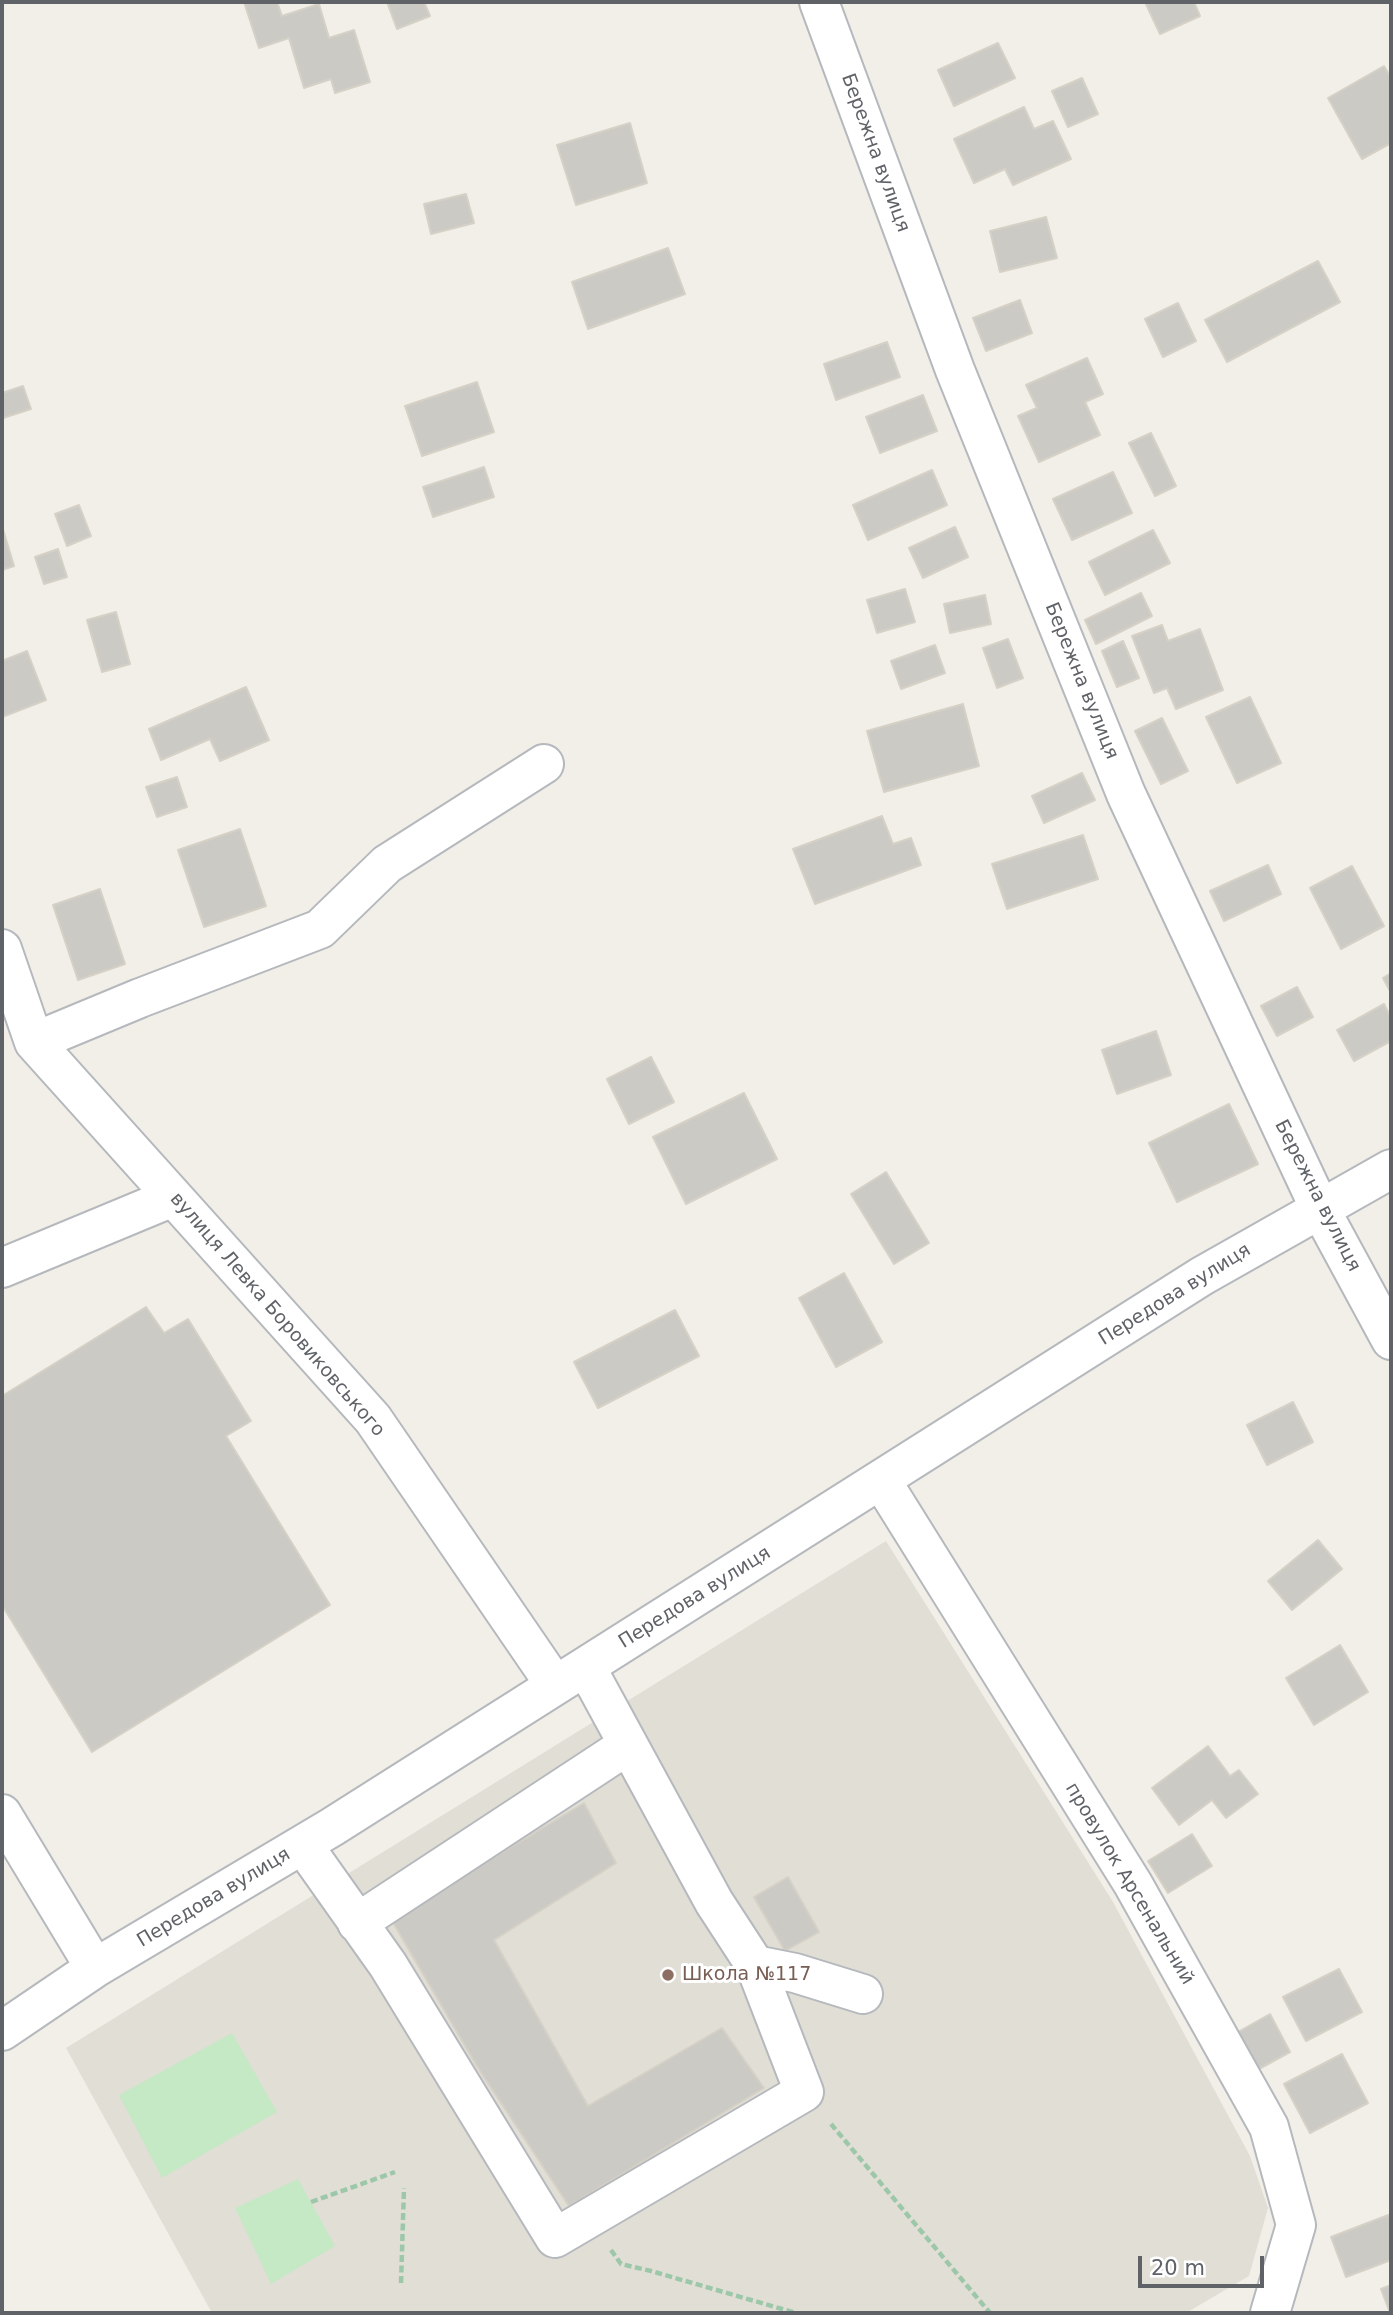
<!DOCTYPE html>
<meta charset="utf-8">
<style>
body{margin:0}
#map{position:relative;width:1393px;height:2315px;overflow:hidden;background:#f1efe8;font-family:"DejaVu Sans",sans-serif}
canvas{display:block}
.frame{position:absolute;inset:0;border:4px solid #5f6368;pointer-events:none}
.scale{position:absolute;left:1138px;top:2256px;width:126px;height:32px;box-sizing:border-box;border:4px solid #5f6368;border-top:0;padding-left:9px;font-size:21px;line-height:24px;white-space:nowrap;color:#5f6368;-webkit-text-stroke:5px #fff;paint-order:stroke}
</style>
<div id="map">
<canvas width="1393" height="2315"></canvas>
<div class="frame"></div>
<div class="scale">20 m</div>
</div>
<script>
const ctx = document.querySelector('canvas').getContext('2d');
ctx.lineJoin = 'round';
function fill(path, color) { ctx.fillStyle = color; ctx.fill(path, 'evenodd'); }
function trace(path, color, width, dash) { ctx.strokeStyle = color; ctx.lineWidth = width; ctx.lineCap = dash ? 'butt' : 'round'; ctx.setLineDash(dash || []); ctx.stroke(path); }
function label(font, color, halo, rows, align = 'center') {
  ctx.font = font + ' "DejaVu Sans",sans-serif'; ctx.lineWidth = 6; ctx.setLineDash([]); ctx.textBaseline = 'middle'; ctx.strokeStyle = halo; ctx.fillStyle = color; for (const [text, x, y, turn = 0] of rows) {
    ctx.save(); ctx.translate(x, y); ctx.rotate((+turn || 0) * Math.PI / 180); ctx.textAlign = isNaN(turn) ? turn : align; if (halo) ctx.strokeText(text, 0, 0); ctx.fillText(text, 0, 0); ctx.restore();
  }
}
const education = new Path2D(`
 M886 1541 1113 1902 1250 2156 1268 2208 1249 2276 1186 2313H212L66 2048Z`);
const green = new Path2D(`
 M232 2033 277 2112 162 2178 119 2095Z
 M298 2179 335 2246 271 2284 235 2208Z`);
const building = new Path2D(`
 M244 2H277L282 16 319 4 329 38 354 30 370 82 335 93 331 79 304 88 289 38 259 48Z
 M387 2H424L430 16 397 29Z
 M1145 2H1194L1200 16 1160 34Z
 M998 43 1015 78 954 106 938 70Z
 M1384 66 1391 78V143L1362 159 1328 98Z
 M1082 78 1098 114 1068 127 1052 91Z
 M1024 107 1034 129 1053 121 1071 159 1013 185 1005 169 974 183 954 139Z
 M630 123 647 183 576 205 557 145Z
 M466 194 474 223 431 234 424 204Z
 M1046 217 1057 258 1000 272 990 231Z
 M668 248 685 294 588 329 572 282Z
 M1318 261 1340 302 1227 362 1205 320Z
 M1020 300 1032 333 986 351 973 318Z
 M1178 303 1196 341 1163 357 1145 319Z
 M887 342 900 377 836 400 824 364Z
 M1087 358 1103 394 1085 402 1100 435 1039 462 1018 416 1037 408 1026 385Z
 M477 382 494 432 422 456 405 406Z
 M23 386 31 409 3 418 2 393Z
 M923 395 937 431 880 453 866 417Z
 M1151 433 1176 486 1155 496 1129 443Z
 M484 467 494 497 433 517 423 487Z
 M932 470 947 505 868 540 853 505Z
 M1113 472 1132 513 1072 540 1053 499Z
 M79 505 91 536 67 546 55 514Z
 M2 526 14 566 2 570Z
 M955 527 968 557 923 578 909 548Z
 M1153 530 1170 563 1105 595 1089 562Z
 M58 549 67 577 44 584 35 557Z
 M905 589 915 622 877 633 867 600Z
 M1141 593 1152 616 1096 644 1085 620Z
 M985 595 991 624 950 633 944 604Z
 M116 612 130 664 102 672 87 620Z
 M1162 625 1168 641 1200 629 1223 690 1176 709 1167 688 1154 693 1132 636Z
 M1008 639 1023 678 997 688 983 648Z
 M1123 641 1139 678 1117 687 1102 651Z
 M935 645 945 673 901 689 891 661Z
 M27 651 46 700 2 717V661Z
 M246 687 269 740 220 761 210 739 161 760 149 729Z
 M1250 697 1281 763 1237 783 1206 717Z
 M963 704 979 766 884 792 867 731Z
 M1162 718 1188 771 1161 784 1135 731Z
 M1082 773 1095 800 1044 823 1032 796Z
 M177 777 187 807 157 817 146 787Z
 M882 816 893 844 911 838 921 865 815 904 793 849Z
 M240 829 266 906 204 927 178 850Z
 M1083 835 1098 879 1007 909 992 864Z
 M1268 865 1281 894 1224 921 1210 891Z
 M1352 866 1384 926 1341 949 1310 888Z
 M100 889 125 964 78 980 53 905Z
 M1391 973V993L1383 978Z
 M1297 987 1313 1017 1277 1036 1261 1006Z
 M1384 1004 1391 1018V1041L1354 1061 1337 1030Z
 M1156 1031 1171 1075 1117 1094 1102 1050Z
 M651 1057 674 1102 629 1124 607 1079Z
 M744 1093 777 1159 686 1204 653 1137Z
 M1229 1104 1258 1164 1177 1202 1149 1143Z
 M886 1172 929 1243 894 1264 851 1194Z
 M844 1273 882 1342 836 1367 799 1298Z
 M146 1307 164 1333 188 1319 251 1421 226 1436 330 1605 92 1752 2 1605V1396Z
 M675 1310 699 1356 598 1408 574 1362Z
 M1293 1402 1313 1442 1267 1465 1247 1425Z
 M1318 1540 1342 1569 1292 1610 1268 1581Z
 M1340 1645 1368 1692 1314 1725 1286 1678Z
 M1208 1746 1230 1776 1239 1770 1258 1794 1226 1818 1212 1800 1179 1825 1152 1788Z
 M584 1803 616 1863 494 1940 588 2106 722 2028 764 2088 569 2206 478 2068 391 1919Z
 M1192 1834 1212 1866 1168 1893 1148 1861Z
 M788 1877 819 1932 785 1951 754 1897Z
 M1339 1969 1362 2012 1306 2041 1283 1997Z
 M1270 2014 1290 2052 1259 2069 1238 2032Z
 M1342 2054 1368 2103 1310 2133 1284 2084Z
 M1391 2214V2260L1346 2277 1331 2237Z
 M1391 2285V2313H1390L1381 2289Z`);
const path = new Path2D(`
 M831 2124 990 2313
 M311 2202 395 2172
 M611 2250 621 2264 651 2271 796 2313
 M401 2283 404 2188`);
const minor = new Path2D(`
 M819 2 955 370 1126 794 1320 1209 1391 1340
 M2 949 34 1042 373 1419 555 1685
 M34 1042 140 998 320 929 387 864 544 764
 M2 1268 173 1197
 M881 1480 1133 1884 1269 2127 1296 2225 1270 2313
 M586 1667 714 1902 755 1965 795 1973 863 1994
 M2 1814 95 1968
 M303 1845 388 1965 555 2238 804 2092 755 1965
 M357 1923 628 1745
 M2 2031 95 1968 332 1827 1202 1276 1391 1169`);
const markers = [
 [668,1975,7,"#8d6e63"]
];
const streetNames = [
 ["Бережна вулиця",875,153,70],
 ["Бережна вулиця",1081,681,68],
 ["Бережна вулиця",1317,1196,63],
 ["Передова вулиця",1175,1295,-32],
 ["вулиця Левка Боровиковського",277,1315,49],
 ["Передова вулиця",695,1598,-32],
 ["провулок Арсенальний",1129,1884,59],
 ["Передова вулиця",214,1898,-31]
];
const educationNames = [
 ["Школа №117",682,1975]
];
fill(education, '#e1ded6');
fill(green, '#c5e8c5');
fill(building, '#cccac5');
trace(building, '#d6d1c6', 2);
trace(minor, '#b5b8bc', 42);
trace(path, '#9cc7a9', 4.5, [7, 3.5]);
trace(minor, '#fff', 38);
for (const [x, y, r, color] of markers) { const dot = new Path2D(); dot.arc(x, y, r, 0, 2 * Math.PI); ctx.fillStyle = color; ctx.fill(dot); trace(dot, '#fff', 2.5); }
label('19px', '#5f6368', '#fff', streetNames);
label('19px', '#785e54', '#fff', educationNames, 'left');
</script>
